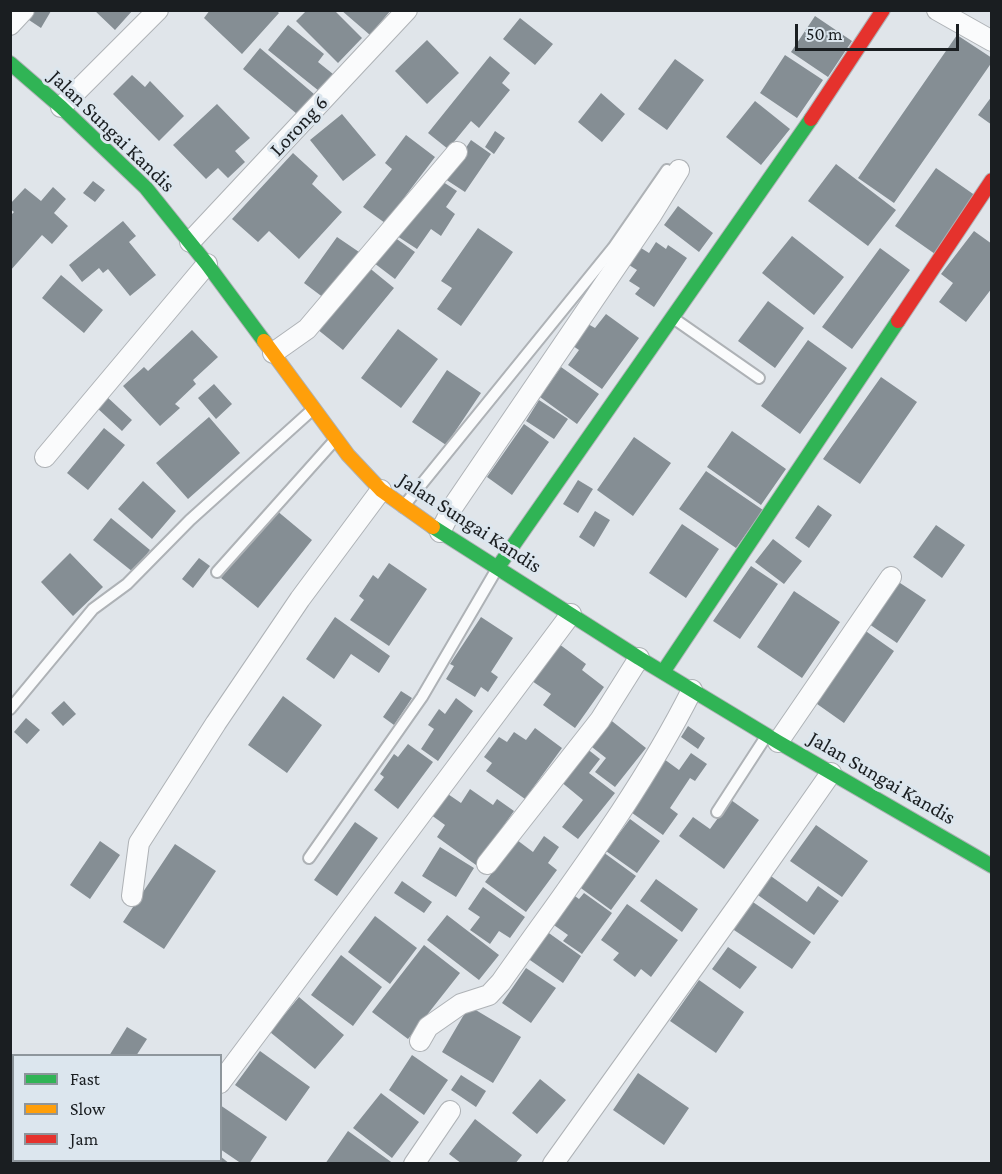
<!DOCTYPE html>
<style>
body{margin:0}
#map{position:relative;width:1002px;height:1174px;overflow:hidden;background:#e0e5ea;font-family:"Crimson Pro",serif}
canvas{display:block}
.frame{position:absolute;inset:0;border:12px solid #1a1e21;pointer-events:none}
.legend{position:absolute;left:12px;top:1054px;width:210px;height:108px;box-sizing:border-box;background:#dce6ee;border:2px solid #8e969c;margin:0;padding:8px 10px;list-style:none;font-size:18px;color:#1a1e21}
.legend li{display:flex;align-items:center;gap:12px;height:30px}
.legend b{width:30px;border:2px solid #8e969c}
.scale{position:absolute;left:795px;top:24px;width:164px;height:27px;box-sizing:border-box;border:3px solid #1a1e21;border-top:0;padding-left:8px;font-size:18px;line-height:21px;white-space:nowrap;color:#1a1e21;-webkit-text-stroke:4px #dce6ee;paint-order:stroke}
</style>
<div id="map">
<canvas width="1002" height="1174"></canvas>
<div class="frame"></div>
<ul class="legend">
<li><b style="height:8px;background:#30b455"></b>Fast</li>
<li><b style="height:8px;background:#ff9f0a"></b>Slow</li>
<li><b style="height:8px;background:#e5322d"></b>Jam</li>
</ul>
<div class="scale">50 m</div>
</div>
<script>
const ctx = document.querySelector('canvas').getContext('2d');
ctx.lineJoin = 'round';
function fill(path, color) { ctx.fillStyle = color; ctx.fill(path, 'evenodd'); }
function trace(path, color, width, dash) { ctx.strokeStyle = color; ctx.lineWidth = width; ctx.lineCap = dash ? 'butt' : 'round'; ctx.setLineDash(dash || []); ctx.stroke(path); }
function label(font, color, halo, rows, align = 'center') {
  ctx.font = font + ' "Crimson Pro",serif'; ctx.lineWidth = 6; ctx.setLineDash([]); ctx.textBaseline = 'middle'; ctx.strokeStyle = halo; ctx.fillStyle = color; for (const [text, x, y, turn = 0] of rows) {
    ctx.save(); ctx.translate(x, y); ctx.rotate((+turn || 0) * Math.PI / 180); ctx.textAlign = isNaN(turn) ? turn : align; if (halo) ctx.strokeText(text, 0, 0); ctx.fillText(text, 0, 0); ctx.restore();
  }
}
const building = new Path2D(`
 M31 10H50L51 11 41 28 26 18Z
 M94 10H133L115 30Z
 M210 10H276L279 13 242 54 204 18Z
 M307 10H334L362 38 338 63 296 21Z
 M341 10H391L370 35Z
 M815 16 852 41 828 77 791 52Z
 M520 18 553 44 535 65 503 39Z
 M288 25 324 54 318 62 333 74 319 91 268 50Z
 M957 35 992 58V62L894 203 858 178Z
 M427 40 459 73 427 104 395 71Z
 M260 48 314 94 297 114 243 69Z
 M785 55 823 80 797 118 760 93Z
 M490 56 510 73 502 83 510 90 479 128 471 121 448 149 428 133Z
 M675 59 704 80 667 130 638 109Z
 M132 75 145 87 150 81 184 116 159 141 113 94Z
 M601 93 625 114 602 142 578 122Z
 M992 96V125L978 115Z
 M755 101 790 129 761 165 726 137Z
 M217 104 250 138 235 151 245 162 228 178 218 168 206 179 173 145Z
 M342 114 376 155 343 181 310 140Z
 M495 131 505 138 494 154 485 147Z
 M406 135 435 157 385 223 363 207 392 169 385 163Z
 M471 140 491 154 465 192 442 177 458 160Z
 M293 153 318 176 312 184 342 212 299 259 269 231 258 242 232 219Z
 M836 164 896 210 868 246 808 201Z
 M936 168 976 196 935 254 895 226Z
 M437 178 457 191 446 207 455 214 441 236 431 229 417 249 397 236Z
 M93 181 105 190 95 202 83 193Z
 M53 187 66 199 54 213 68 226 52 244 42 235 10 271V216L14 212 10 209V204L25 188 41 201Z
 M678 206 713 233 699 252 664 225Z
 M123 221 136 236 129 242 156 275 130 296 108 269 103 273 99 268 82 282 69 265Z
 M478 228 513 252 461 326 437 309 452 288 441 281Z
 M974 231 992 244V288L966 322 939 302 953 283 941 274Z
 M792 236 844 277 814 315 762 273Z
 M337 237 362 254 328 301 304 283Z
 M394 237 415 252 395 279 374 263Z
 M656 242 666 249 668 245 687 258 654 307 635 294 640 288 629 281 637 270 629 265 641 248 649 253Z
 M880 248 910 270 852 349 822 327Z
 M367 266 394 288 343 350 317 329Z
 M61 275 103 310 84 333 42 298Z
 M768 301 804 328 775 368 738 341Z
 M606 314 639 338 602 389 568 365 579 350 573 346 588 324 595 328Z
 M398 329 438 359 401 408 361 378Z
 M192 330 218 357 193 380 196 384 175 404 180 408 160 426 123 386 144 367 148 371Z
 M808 340 847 368 800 434 761 406Z
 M561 367 599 394 577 424 540 397Z
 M447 370 481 393 446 445 412 422Z
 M881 377 917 402 860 484 823 459Z
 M214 384 232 404 216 419 198 398Z
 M106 396 132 420 122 431 96 407Z
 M539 400 568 419 554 439 526 421Z
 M209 417 240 453 188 499 156 463Z
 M524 424 549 442 512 495 487 477Z
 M104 428 125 445 88 490 67 473Z
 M732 431 786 469 761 505 707 467Z
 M634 437 671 463 633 516 597 490Z
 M706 471 763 510 736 548 679 509Z
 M578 480 593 489 578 513 563 504Z
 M143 481 176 511 152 539 118 509Z
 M818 505 832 515 809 548 795 538Z
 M276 510 312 540 258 608 221 578Z
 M595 511 610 520 594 547 579 537Z
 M111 518 150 550 133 572 93 540Z
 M682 524 719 549 686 598 649 573Z
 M936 525 965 545 942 578 913 557Z
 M773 539 802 561 784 584 755 562Z
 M70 553 103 587 73 616 41 582Z
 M199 558 210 566 193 588 182 579Z
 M389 563 427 589 389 646 350 620 364 600 359 596 373 575 378 579Z
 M751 566 778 584 740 639 713 621Z
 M894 579 926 600 897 643 866 622Z
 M794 591 840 622 802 678 757 647Z
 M335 617 390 656 379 673 351 654 334 679 306 659Z
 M481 617 513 638 491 672 498 677 488 692 481 687 475 697 446 679 454 666 450 664Z
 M860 627 894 651 844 723 810 699Z
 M559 644 586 664 582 670 604 687 575 728 543 705 551 694 532 681Z
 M401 691 412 698 394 725 383 717Z
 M283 696 322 725 287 773 248 745Z
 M456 698 473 711 438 761 421 749 434 729 428 725 439 709 445 714Z
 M64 701 76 714 63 726 51 713Z
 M26 718 40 730 27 744 14 732Z
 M608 718 646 748 615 787 595 772 606 758 588 744Z
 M688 726 705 738 698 749 681 737Z
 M535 728 562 748 525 799 486 771 492 763 484 757 499 737 507 742 514 732 526 740Z
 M408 744 433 762 398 809 374 790 384 777 380 774 394 754 398 757Z
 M586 748 600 759 589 773 615 793 578 839 562 827 583 800 560 781Z
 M691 753 707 764 695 781 690 778 670 808 678 814 663 835 628 810 664 759 679 770Z
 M470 789 493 805 497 799 514 811 476 865 437 837 445 825 427 812 442 790 461 803Z
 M731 800 759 820 724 869 679 836 693 817 710 829Z
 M630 819 660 841 637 873 606 851Z
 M355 822 378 838 337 896 314 880Z
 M816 825 868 861 842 897 790 861Z
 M544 836 559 847 548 863 557 870 526 912 485 882 517 840 533 852Z
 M100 841 120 855 90 899 70 885Z
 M175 844 216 871 164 949 123 922Z
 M440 847 474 868 456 897 422 876Z
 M603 852 636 876 611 910 578 886Z
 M768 874 807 902 818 886 839 901 814 935 755 893Z
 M656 879 698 909 682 932 640 901Z
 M402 881 432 902 424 913 394 893Z
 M483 887 525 917 510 938 499 931 490 944 470 930 480 917 468 909Z
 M584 893 612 913 582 954 563 941 568 935 551 923 572 894 579 899Z
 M750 900 811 942 792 969 731 928Z
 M627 904 678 940 651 977 641 969 635 977 613 960 619 953 601 940Z
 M447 915 499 955 479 980 427 940Z
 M375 916 417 948 390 984 348 952Z
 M546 931 581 956 563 983 527 958Z
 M424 945 460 973 408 1039 372 1012Z
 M728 947 757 967 740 989 712 969Z
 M341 955 382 987 353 1026 311 995Z
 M526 968 556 988 531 1023 502 1003Z
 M699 980 744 1012 716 1053 670 1021Z
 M299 997 344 1035 315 1069 270 1032Z
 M469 1006 521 1037 493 1083 442 1052Z
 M127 1027 147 1039 136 1056H109Z
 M260 1051 310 1087 286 1121 235 1085Z
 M412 1055 448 1080 424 1115 389 1090Z
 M638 1073 689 1108 664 1145 613 1110Z
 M461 1075 486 1091 476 1107 451 1090Z
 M540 1079 566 1100 537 1134 512 1113Z
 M381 1093 419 1122 392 1158 353 1128Z
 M220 1105 267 1137 249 1164H242L220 1149Z
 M475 1119 522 1155 515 1164H462L449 1154Z
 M348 1131 394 1164H325Z
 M220 1156 230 1164H196L192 1160H220Z`);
const lane = new Path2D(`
 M673 318 759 378
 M403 507 613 248 667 170
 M217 572 334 441
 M10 709 93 609 127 584 190 520 312 410
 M717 812 767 735
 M309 858 422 697 498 567`);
const street = new Path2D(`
 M937 10 992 41
 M10 25 24 10
 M61 107 158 10
 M190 242 407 10
 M273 353 307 329 457 152
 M45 457 207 264
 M440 532 454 505 652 214 679 170
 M778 742 891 577
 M487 864 600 720 639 658
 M132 896 139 843 216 723 300 599 381 490
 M420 1041 428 1027 461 1004 489 995 501 982C568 887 640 794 692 690
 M220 1083 571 614
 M172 1160 173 1164
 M414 1164 450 1111
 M553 1164 742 900 831 773`);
const fast = new Path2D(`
 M10 63 61 107 146 188 207 264 264 341
 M433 527 639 658 778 742 992 866
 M498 567 811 119
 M663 672 898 321`);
const slow = new Path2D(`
 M264 341 348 455 381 490 433 527`);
const jam = new Path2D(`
 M811 119 883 10
 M898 321 992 180`);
const streetNames = [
 ["Lorong 6",299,126,-47],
 ["Jalan Sungai Kandis",112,131,44],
 ["Jalan Sungai Kandis",470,523,33],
 ["Jalan Sungai Kandis",882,778,30]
];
fill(building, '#858e94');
trace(lane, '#aeb2b6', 14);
trace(street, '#aeb2b6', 22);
trace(fast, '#aeb2b6', 16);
trace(slow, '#aeb2b6', 16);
trace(jam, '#aeb2b6', 16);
trace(lane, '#fafbfc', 10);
trace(street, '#fafbfc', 20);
trace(fast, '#30b455', 14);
trace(slow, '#ff9f0a', 14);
trace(jam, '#e5322d', 14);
label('21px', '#1a1e21', '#dce6ee', streetNames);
</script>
